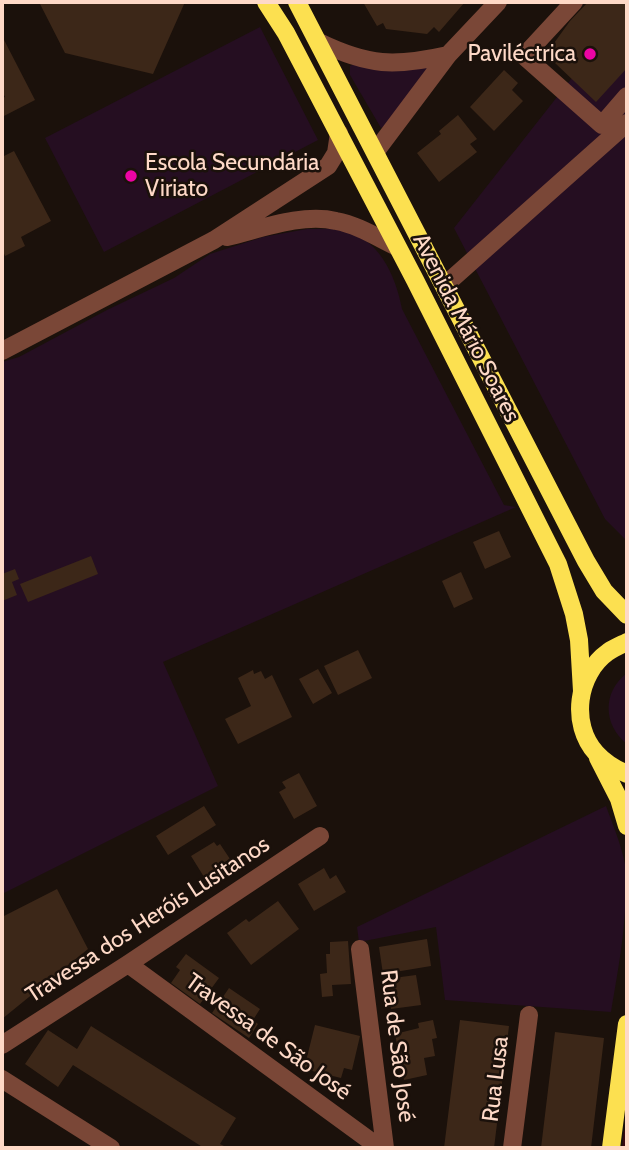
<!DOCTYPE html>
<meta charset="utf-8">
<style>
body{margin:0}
#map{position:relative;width:629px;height:1150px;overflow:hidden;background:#1b110b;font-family:Cabin,sans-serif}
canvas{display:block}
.frame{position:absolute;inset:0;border:4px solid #fed9c7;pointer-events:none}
</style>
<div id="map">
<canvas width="629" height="1150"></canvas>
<div class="frame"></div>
</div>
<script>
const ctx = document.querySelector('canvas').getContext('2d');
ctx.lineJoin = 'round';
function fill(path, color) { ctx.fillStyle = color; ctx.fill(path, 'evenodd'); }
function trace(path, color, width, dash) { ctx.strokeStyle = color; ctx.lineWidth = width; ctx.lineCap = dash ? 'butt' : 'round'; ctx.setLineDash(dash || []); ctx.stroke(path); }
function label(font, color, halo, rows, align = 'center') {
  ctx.font = font + ' Cabin,sans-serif'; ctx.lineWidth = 5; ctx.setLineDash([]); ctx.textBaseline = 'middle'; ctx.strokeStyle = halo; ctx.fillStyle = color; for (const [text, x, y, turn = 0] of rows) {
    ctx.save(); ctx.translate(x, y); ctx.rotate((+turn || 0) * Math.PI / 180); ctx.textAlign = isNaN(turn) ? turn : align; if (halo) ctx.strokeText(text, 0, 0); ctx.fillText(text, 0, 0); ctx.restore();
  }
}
const green = new Path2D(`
 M627 8V541L605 519 454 228Z
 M260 27 318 140 104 252 45 138Z
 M354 64C380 72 402 72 428 67L385 126 381 128 350 75V66Z
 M307 229C318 229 329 228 340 230 378 235 396 276 402 309L504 505 516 507 163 662 218 786 2 894V362L19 357 107 310 174 278 210 254 263 237Z
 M627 673V744C603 725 602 692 627 673Z
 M606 806C613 825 621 844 625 864 629 912 619 965 611 1012L445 1000 436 927 359 942 357 927Z`);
const stream = new Path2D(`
 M625 1148 627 1132`);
const building = new Path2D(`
 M39 2H185L153 74 65 53Z
 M363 2H465L439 32 434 27 427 34 386 29 383 23 377 26Z
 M588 2H627V68L596 102 555 63 559 59 549 50 570 21Z
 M2 36 35 100 2 117V98L5 97 2 91Z
 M504 70 518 83 512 90 523 101 494 131 470 107Z
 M458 115 477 139 470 144 477 152 439 182 417 153 441 134 439 131Z
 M14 151 51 221 21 237 25 246 5 256 2 249V157Z
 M499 531 511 557 485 569 473 542Z
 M91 556 98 574 28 602 20 584Z
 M15 569 19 579 12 582 17 595 2 601V574Z
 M461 572 473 599 454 608 442 581Z
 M358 650 372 678 338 695 324 666Z
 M318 669 332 693 313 704 299 679Z
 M253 670 254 674 261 671 265 679 272 675 292 717 238 744 225 719 251 706 238 678Z
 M299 773 317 806 294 819 279 792 286 788 282 782Z
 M204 806 216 825 168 855 156 836Z
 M214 842 217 846 220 844 230 859 225 862 231 871 209 885 191 856Z
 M324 868 330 879 336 875 346 892 314 911 298 884Z
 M57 889 88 949 2 1019V917Z
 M278 901 299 929 251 965 227 933 246 919 249 922Z
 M427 939 431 966 383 974 379 947Z
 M348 941 351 984 332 985 333 996 322 997 320 974 327 973 326 954H330V942Z
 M186 954 219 978 200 1004 171 983 180 970 176 967Z
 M416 975 421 1005 391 1009 386 979Z
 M229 988 260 1009 253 1020 258 1024 249 1038 212 1013Z
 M433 1020 437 1038 432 1039 435 1056 424 1058 427 1075 404 1080 395 1034 419 1028 418 1023Z
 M460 1020 509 1026 494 1148H444Z
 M315 1025 360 1036 352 1070 344 1068 341 1078 304 1069Z
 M91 1026 236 1118 220 1144 228 1148H204L73 1065 58 1087 25 1064 48 1030 77 1049Z
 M555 1032 604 1038 591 1148H541Z`);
const minor = new Path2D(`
 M574 2 524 56 602 125 627 96
 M319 42C369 66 394 67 448 55
 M376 151 448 55 498 2
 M227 237C261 229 302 213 336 221 358 225 378 238 397 247
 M445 285 627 123
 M2 351 214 240 328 166 336 153 339 133
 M360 949 385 1148
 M128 964 380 1148
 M2 1045 128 964 320 836
 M2 1079 111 1148
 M512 1148 529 1015`);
const major = new Path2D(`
 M266 2 286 33 415 280 558 564 574 614 579 640 582 691
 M297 2 586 561 604 591 627 615
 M627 642C621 645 614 648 608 652 577 674 570 724 596 753 605 763 615 769 627 774
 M598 758 619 799 627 826
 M611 1148 627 1024`);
const markers = [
 [590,54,7,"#ec04a4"],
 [131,176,7,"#ec04a4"]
];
const poiNames = [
 ["Paviléctrica",576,54],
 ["Escola Secundária",145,163,"left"],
 ["Viriato",145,189,"left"]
];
const streetNames = [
 ["Avenida Mário Soares",466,328,63],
 ["Travessa dos Heróis Lusitanos",148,920,-33],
 ["Travessa de São José",268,1037,36],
 ["Rua de São José",397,1046,83],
 ["Rua Lusa",496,1079,-83]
];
fill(green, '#250e21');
trace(stream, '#370910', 6);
fill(building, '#3c2718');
trace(minor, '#7a4737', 18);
trace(major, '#fce050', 18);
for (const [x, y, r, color] of markers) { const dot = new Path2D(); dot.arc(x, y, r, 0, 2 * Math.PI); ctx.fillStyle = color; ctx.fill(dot); trace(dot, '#1b110b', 2.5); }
label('23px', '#fed9c7', '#1b110b', poiNames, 'right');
label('23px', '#fed9c7', '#1b110b', streetNames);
</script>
